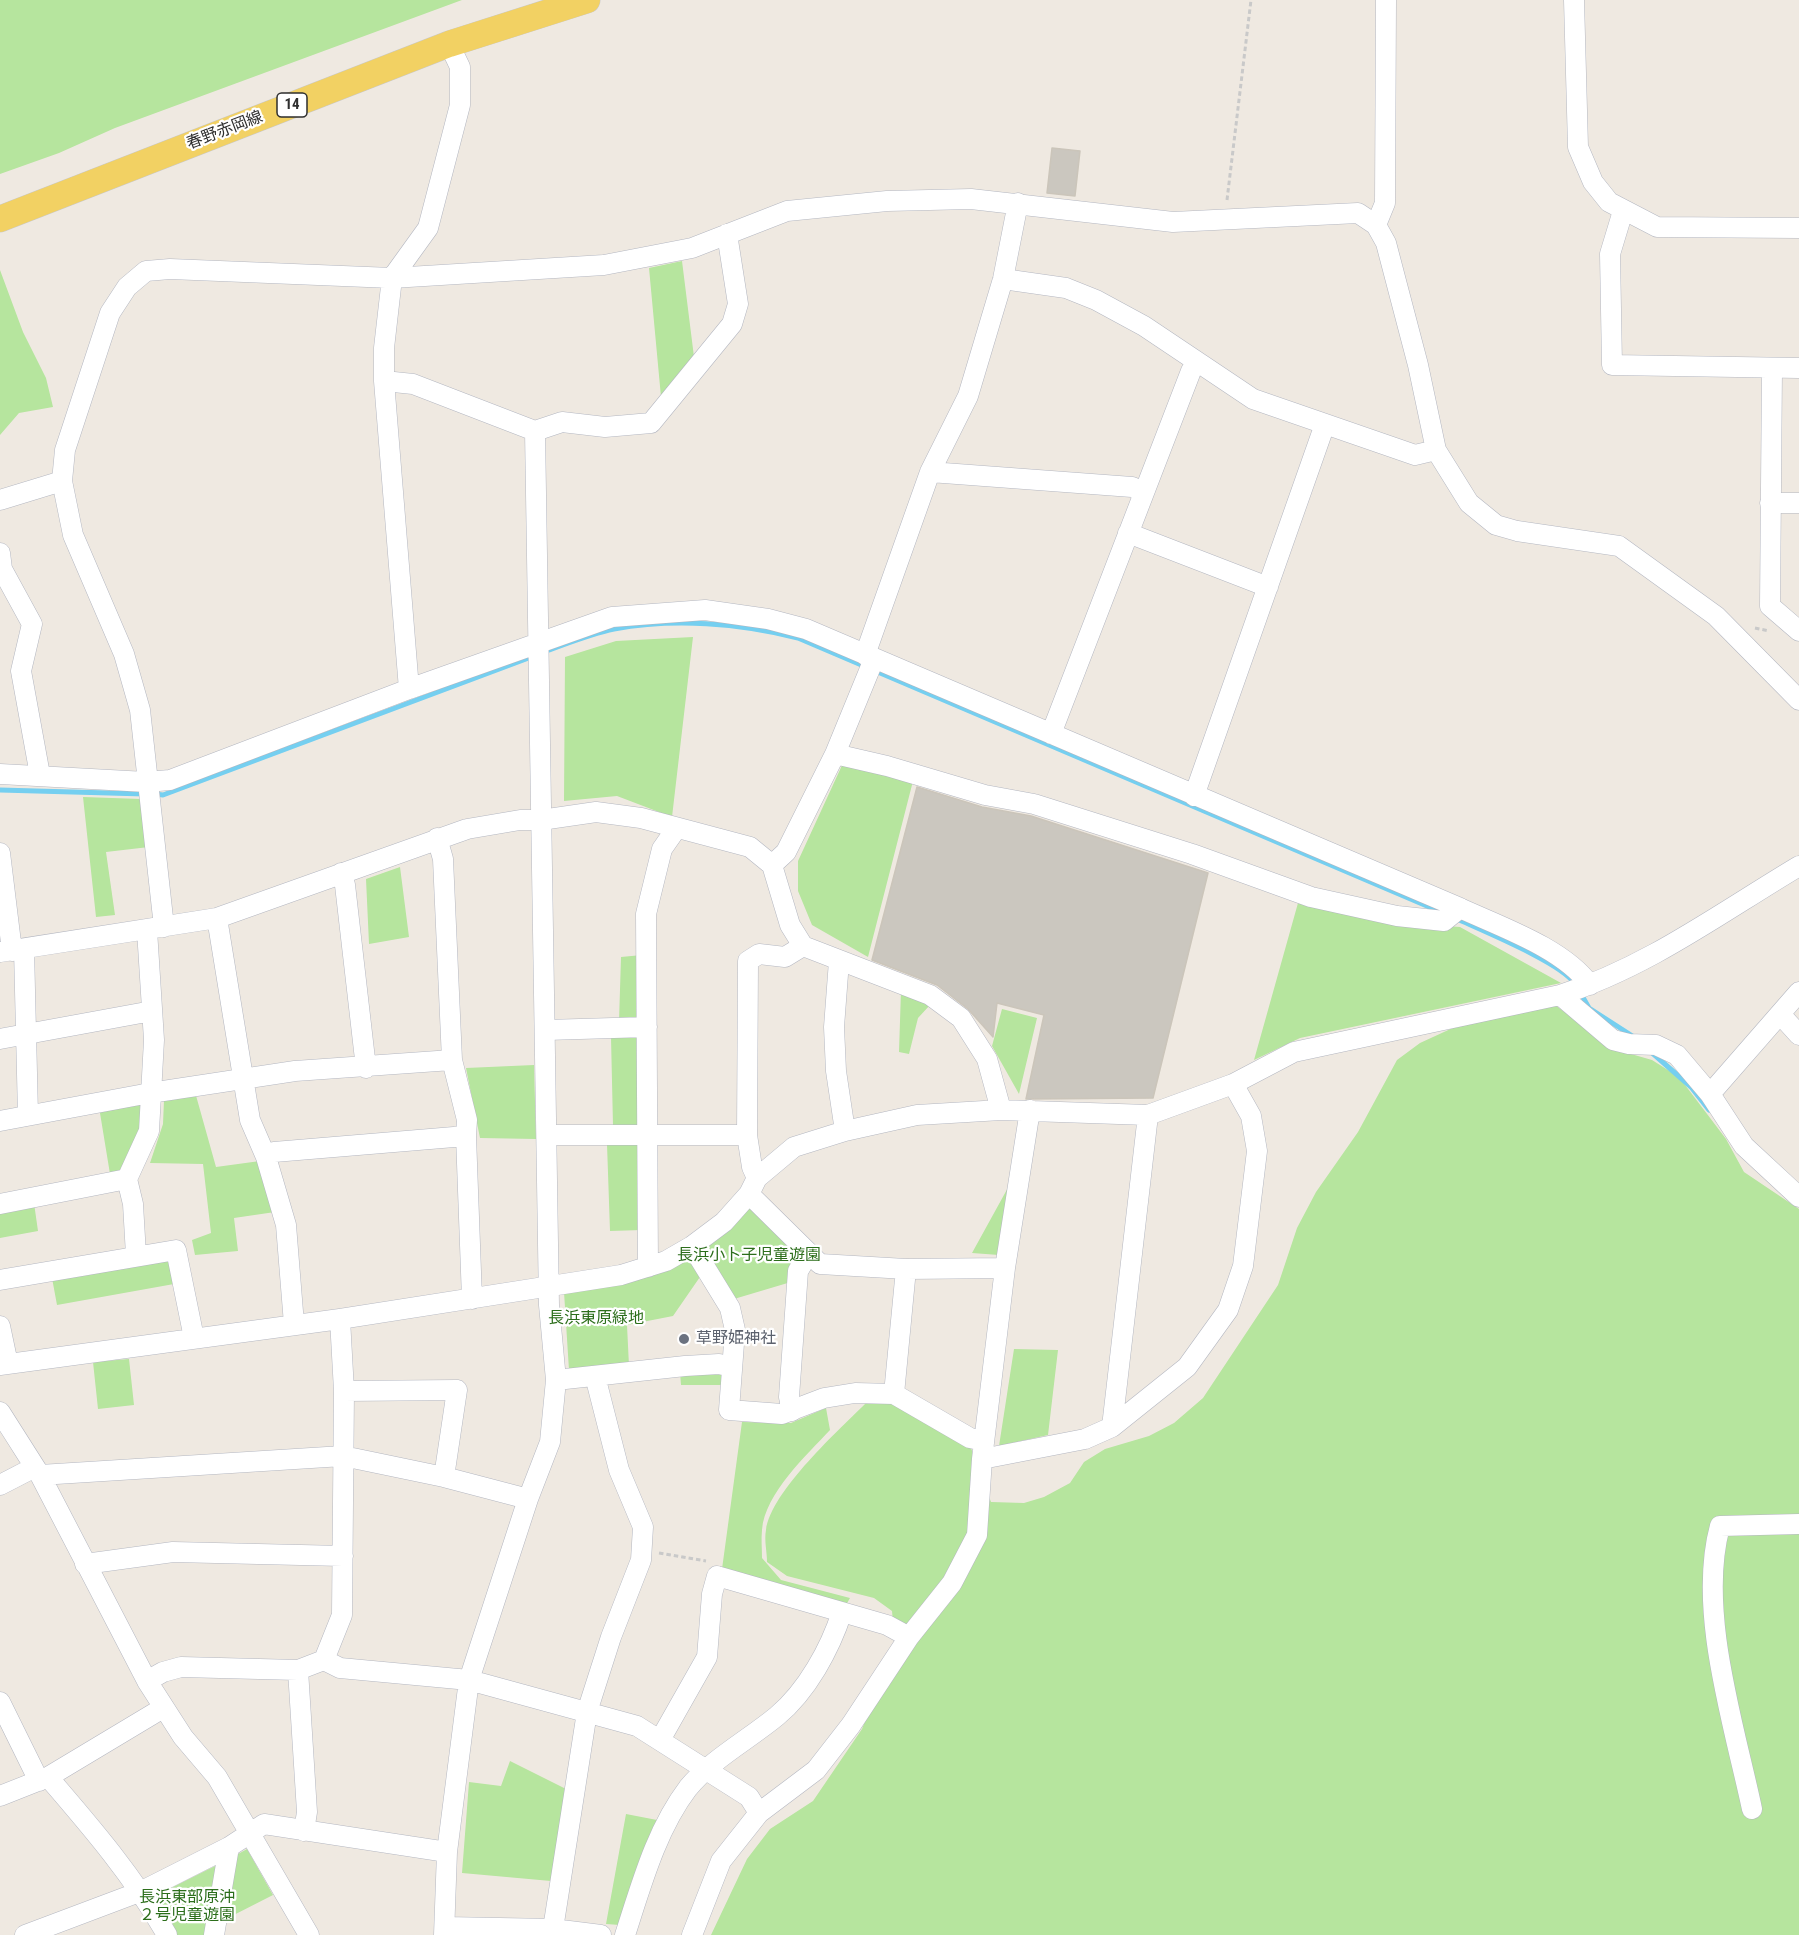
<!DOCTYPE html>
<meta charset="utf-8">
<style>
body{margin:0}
canvas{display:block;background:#efe9e1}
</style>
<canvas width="1799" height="1935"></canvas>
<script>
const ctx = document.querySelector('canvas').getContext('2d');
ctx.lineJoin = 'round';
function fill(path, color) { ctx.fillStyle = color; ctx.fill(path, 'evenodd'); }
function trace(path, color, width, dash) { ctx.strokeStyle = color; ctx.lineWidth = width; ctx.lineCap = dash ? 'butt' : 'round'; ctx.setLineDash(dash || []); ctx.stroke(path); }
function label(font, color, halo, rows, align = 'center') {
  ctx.font = font + ' "Roboto Condensed","Noto Sans JP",sans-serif'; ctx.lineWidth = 4.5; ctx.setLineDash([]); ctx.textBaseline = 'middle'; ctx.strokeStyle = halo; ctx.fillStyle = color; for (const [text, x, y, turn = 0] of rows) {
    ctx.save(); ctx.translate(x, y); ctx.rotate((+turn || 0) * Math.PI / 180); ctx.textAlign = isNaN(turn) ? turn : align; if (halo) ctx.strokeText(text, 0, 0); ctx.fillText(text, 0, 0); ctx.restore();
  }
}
const green = new Path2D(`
 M0 0H462L115 128 59 153 0 174Z
 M682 261 694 357 661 397 649 268Z
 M0 270 23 332 46 378 53 407 19 413 0 435Z
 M693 637 672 817 617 796 564 801 565 657 616 641Z
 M844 761 913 781 868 957 812 925 798 891V861Z
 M83 797 141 799 149 847 106 852 115 915 96 917Z
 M400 867 409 937 369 944 366 879Z
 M1298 903 1419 924 1460 927 1561 983 1300 1038 1254 1060Z
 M642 955 638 1022H619L621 957Z
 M901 990 930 1005 918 1018 909 1054 899 1052Z
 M1548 1000 1617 1050 1652 1060 1679 1077 1726 1139 1744 1172 1799 1209V1935H711L747 1859 770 1829 813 1801 862 1729 895 1644 892 1611 874 1598 787 1576 767 1562C767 1552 764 1540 766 1530 771 1491 840 1429 868 1401H890L971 1448 991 1502 1024 1503 1044 1497 1070 1483 1084 1462 1105 1449 1149 1436 1174 1423 1203 1398 1278 1285 1297 1228 1316 1192 1358 1132 1397 1060 1420 1043 1494 1009Z
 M1002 1009 1037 1018 1019 1094 992 1046Z
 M611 1037H640L641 1125 613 1126Z
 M534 1065 536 1139 480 1138 466 1068Z
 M195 1092 216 1167 260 1161 275 1212 234 1218 238 1251 195 1255 192 1240 211 1233 203 1164 150 1163 163 1124 164 1100Z
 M144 1100V1130L123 1172 110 1174 99 1107Z
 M640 1143 642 1230 610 1231 607 1144Z
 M1010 1184 999 1255 972 1253Z
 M34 1203 38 1231 0 1238V1209Z
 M750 1204 795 1248 791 1282 734 1299 701 1252Z
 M169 1256 174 1284 57 1305 52 1278Z
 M689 1256 702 1274 673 1316 627 1325 629 1366 569 1370 564 1292Z
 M1014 1349 1058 1350 1048 1435 999 1446Z
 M129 1359 134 1405 98 1409 93 1362Z
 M723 1371 722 1385H681L680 1372Z
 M826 1408 830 1430C807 1455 765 1493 762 1530 761 1539 762 1549 762 1558L781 1580 850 1598 842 1612 722 1569 742 1422 791 1423Z
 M510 1761 568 1790 551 1881 462 1873 469 1782 501 1786Z
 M626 1814 657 1820 620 1925 606 1924Z
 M247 1849 273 1895 222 1921 231 1858Z
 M219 1864 207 1935H175L153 1897Z`);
const stream = new Path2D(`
 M543 652C566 644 590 634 614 629 674 618 739 623 798 638L1441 912
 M0 790 145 794
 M155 794 163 795 534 656
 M1455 918C1481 930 1562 963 1575 984
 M1580 992 1589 1008 1634 1037
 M1650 1051 1691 1087 1709 1110`);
const building = new Path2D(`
 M1052 148 1080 151 1075 196 1047 193Z
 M917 787 982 807 1031 816 1208 873 1153 1098 1026 1099 1044 1015 997 1003 993 1037 968 1009 937 985 872 960Z`);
const path = new Path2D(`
 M1227 200 1251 0
 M1755 628 1769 631
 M659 1553 706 1561`);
const minor = new Path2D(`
 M1574 0 1578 147 1593 182 1609 202 1657 227 1799 228
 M1623 211 1610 254 1612 365 1799 368
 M1376 225 1385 203 1386 0
 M392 278 604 265 692 248 787 211 887 201 971 199 1173 222 1358 213 1376 225 1386 243 1418 365 1436 450 1469 503 1496 525 1517 531 1619 546 1716 616 1799 700
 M392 278 428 228 460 105V67L449 44
 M1003 279 1066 288 1096 300 1144 326 1253 399 1415 455 1436 450
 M1772 368 1770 606 1799 631
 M384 381 413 384 535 431 549 1305 556 1380 550 1442 528 1499 469 1680 447 1852 444 1935
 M535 431 562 422 605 427 651 423 732 324 738 304 727 234
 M930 472 1132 487 1144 492
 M0 500 62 481
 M1770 503H1799
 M1128 533 1268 587
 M0 553 2 569 32 624 21 671 40 775
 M865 655 930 472 968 396 1003 279 1018 203
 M1051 734 1191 371 1197 362
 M835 754 887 766 985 795 1034 804 1192 854 1311 897 1397 916 1444 921 1460 908
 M0 774 146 782 170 780 409 689 612 617 705 610 768 619 806 629 1460 908C1501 927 1563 948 1590 985
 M1194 796 1325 424
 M0 853 12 951
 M772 865 786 852 835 754 874 659
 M341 873 345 885 366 1068
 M217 918 250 1120 266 1157 286 1225 294 1324
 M164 927 140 710 124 654 73 535 62 481 65 450 110 313 127 287 146 271 170 269 392 278 384 348V381L409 689
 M24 949 28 1115
 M0 952 217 918 467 829 520 820H541L596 812 641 818 750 847 772 865 790 925 803 946 930 995 961 1018 987 1059 1001 1110
 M839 961 834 1027 836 1071 845 1131
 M1560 995 1613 1040 1629 1044 1656 1045 1677 1055 1710 1094 1744 1146 1799 1197
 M1780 1014 1799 1035
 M546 1030 647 1027
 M0 1039 152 1011
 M1710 1094 1799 992
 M0 1121 150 1093 295 1071 452 1060 443 859 437 838
 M547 1135H747
 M466 1136 472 1299
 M266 1157 274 1152 466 1136 467 1120 452 1060
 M757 1178 752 1167 747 1135 748 961 759 954 785 957 803 946
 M127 1179 149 1131 154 1040 147 930
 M749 1194 820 1264 906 1269 1005 1268
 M0 1204 127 1179 133 1204 136 1255
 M692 1246 730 1308 735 1330 729 1410 782 1414 824 1398 855 1393 894 1394
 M648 1267 646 914 662 849 676 829
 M906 1269 894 1394 970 1438 984 1441
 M0 1280 176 1250 194 1338
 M0 1326 8 1364
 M0 1365 340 1319 621 1275 666 1261 692 1246 724 1222 749 1194 757 1178 794 1147 845 1131 917 1115 1001 1110 1148 1115 1233 1084 1294 1052 1560 995C1648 967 1720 913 1799 866
 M556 1380 685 1366 719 1364 732 1367
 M792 1411 789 1397 798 1271 809 1253
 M0 1412 40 1475 147 1681 183 1737 217 1777 309 1935
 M1112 1427 1148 1115
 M982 1459 1085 1439 1112 1427 1187 1367 1228 1310 1243 1266 1257 1151 1251 1116 1233 1084
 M40 1475 343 1456 444 1477 457 1390 344 1391
 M444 1477 528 1499
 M0 1485 33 1468
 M85 1564 173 1552 343 1556
 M324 1660 340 1668 469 1680 637 1726 749 1797 759 1813
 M298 1670 307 1812 304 1831
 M147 1681 163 1672 181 1667 298 1670 324 1660 342 1615 344 1391 340 1319
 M0 1702 39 1781
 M660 1740 707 1657 712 1594 717 1576 887 1625 909 1637
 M48 1777C92 1828 134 1877 167 1935
 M0 1796 48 1777 163 1708
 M1752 1809C1734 1724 1697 1610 1720 1526L1799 1524
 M445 1927 553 1929 601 1935
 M553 1929 587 1712 611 1637 641 1560 643 1527 619 1470 595 1376
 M25 1935 142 1891 229 1847
 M214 1935 229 1847 264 1824 447 1852
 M625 1935C641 1886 656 1830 688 1788 712 1759 748 1740 777 1716 807 1691 830 1649 842 1612
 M692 1935 721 1861 759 1813 816 1770 851 1725 909 1637 952 1583 977 1535 982 1459 1005 1268 1030 1110`);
const major = new Path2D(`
 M0 219 449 44 587 0`);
const markers = [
 [684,1339,6,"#6b7280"]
];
const shields = [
 [292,105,30]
];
const shieldNames = [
 ["14",292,105]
];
const streetNames = [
 ["春野赤岡線",225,131,-21]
];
const parkNames = [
 ["長浜小卜子児童遊園",749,1256],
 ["長浜東原緑地",596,1319],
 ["長浜東部原沖",187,1898],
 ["２号児童遊園",187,1916]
];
const worshipNames = [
 ["草野姫神社",696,1339]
];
fill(green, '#b6e59e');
trace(stream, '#75cff0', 5);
fill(building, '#cbc7bf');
trace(building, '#cbc5ba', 1.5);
trace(minor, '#b4b7c1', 21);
trace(major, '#c9c9c9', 27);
trace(path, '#c9c9c9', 3, [4.5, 3]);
trace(minor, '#fff', 20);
trace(major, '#f2d163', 26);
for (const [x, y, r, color] of markers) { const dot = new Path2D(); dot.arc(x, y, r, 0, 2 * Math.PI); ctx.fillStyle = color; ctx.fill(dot); trace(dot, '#fff', 2); }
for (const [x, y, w] of shields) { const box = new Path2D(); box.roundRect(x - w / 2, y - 12, w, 24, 4.5); ctx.fillStyle = '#fff'; ctx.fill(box); trace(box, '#2e2e2e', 1.5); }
label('bold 15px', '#2e2e2e', null, shieldNames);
label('16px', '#2e2e2e', '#fff', streetNames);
label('16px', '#2c6e1b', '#fff', parkNames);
label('16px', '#5b616d', '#fff', worshipNames, 'left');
</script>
